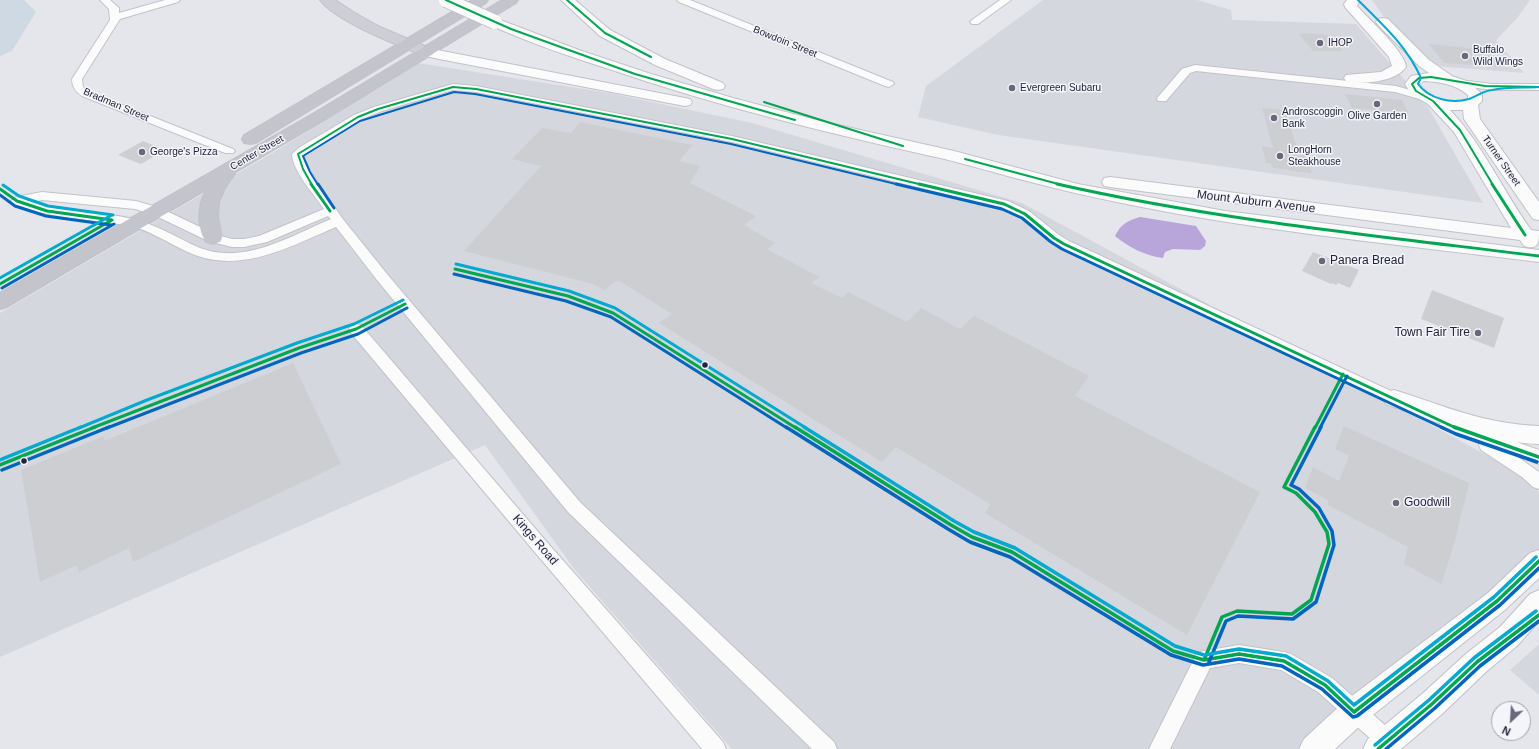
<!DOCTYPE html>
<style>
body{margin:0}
#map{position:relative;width:1539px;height:749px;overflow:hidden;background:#e5e6eb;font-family:Helvetica,sans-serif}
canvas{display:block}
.north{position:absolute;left:1491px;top:701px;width:40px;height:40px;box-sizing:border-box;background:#f4f5f9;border:1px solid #a0a1af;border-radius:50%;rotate:205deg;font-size:11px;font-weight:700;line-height:16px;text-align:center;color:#22243f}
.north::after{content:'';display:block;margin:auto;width:14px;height:18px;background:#66687b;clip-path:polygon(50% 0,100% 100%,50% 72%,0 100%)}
</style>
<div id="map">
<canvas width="1539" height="749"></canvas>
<div class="north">N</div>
</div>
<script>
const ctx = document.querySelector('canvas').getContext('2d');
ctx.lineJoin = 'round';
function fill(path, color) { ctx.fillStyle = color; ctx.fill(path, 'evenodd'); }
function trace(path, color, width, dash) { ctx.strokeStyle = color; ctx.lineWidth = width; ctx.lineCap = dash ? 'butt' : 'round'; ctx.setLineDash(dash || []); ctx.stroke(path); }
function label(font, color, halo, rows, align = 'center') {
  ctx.font = font + ' Helvetica,sans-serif'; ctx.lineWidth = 3; ctx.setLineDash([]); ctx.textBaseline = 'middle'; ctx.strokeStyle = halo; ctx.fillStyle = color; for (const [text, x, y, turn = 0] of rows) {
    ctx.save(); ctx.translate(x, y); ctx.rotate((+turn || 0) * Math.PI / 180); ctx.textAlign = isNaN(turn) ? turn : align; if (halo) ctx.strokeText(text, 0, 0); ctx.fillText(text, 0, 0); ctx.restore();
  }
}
const built = new Path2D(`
 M1043 0H1197L1231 10 1232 20 1356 24 1428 107 1483 203 998 135 918 117 926 86Z
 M1372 0H1530L1518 17 1496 40 1524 73 1435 66 1385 18Z
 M418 63 609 93 752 123 1022 203 1514 470 1537 488 1539 494V554L1304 749H732L575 570 485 445 0 657V313L274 152Z
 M1539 644V695L1510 670Z`);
const green = new Path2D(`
 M0 0H24L36 12 12 51 0 56Z`);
const water = new Path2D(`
 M1140 217 1196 226 1206 241 1205 246 1200 250 1173 249 1165 252 1163 258C1146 256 1128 247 1115 236 1120 225 1128 220 1140 217Z`);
const building = new Path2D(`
 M1303 33 1328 35 1343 51H1313L1299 34H1304Z
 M1429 44 1487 50 1501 67 1444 63Z
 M1345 94 1402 100 1409 114 1352 108Z
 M1262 108 1285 110 1298 151H1304L1312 173 1290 171V170L1273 168 1271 163H1266L1262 146 1273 148Z
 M580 122 692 145 679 161 700 166 690 183 756 216 744 225 775 243 767 249 819 277 811 283 842 298 848 292 907 322 921 308 960 329 974 316 1089 376 1075 396 1260 492 1187 635 985 513 990 504 896 447 882 462 659 323 672 314 618 280 604 290 593 284 464 251 541 166 512 159 542 128 571 133Z
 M143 141 165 150 141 164 118 155Z
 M1313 252 1359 270 1350 288 1338 283 1337 285 1332 283 1331 284 1302 271Z
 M1432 290 1504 318 1494 348 1421 319Z
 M293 363 341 464 133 562 129 548 79 572 77 565 40 582 21 470 104 436V441Z
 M1344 426 1469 483 1453 548 1441 584 1404 564 1408 547 1328 505V500L1305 488 1313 467 1339 481 1349 456 1335 449Z`);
const minor = new Path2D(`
 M100 0H110L119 8V13L165 0H180L178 2 120 19 82 79 83 87 90 92 233 149 235 151 233 153H225L82 96C76 92 72 87 72 79L110 20 109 9Z
 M677 0H690L893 82 894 84 889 87 885 86 679 2Z
 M1000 0H1011L978 24H972L970 22 972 20Z
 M1195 65 1396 86 1427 95 1428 97 1423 100 1395 92 1196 71 1190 73 1166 101H1158L1157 99 1158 97 1182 69Z
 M1459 80 1492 84H1539V90H1492L1455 85 1454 83 1455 81Z
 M453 84 476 86 732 136 1008 201 1029 211 1059 235 1069 241 1408 399 1411 403 1408 407 1403 409 1398 407 1059 247 1049 241 1021 217 1000 207 732 142 476 92 453 90 382 111 362 119 304 155V159L310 171 342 218 387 274 580 502 834 742 837 749H812L568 512 377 280 336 227C291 246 244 273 195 255 174 247 156 233 134 227 108 221 80 220 53 215 39 213 26 208 13 204L11 201 16 197 42 192 136 201 160 208 217 235 232 239H244L259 236 324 209C315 196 292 170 292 154L300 147 354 115 374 107ZM42 200 135 209 152 214 208 241 232 247H244L267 242 328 216 331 219C291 236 244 265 200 248 177 238 158 225 133 219 100 211 64 213 31 202Z
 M356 324 361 325 545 540 723 742 726 749H702L533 550 351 333 349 329 351 325Z
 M1448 418 1539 450V464L1515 455 1539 472V489L1533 487 1522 477 1481 450 1479 445 1480 442 1442 428 1440 424 1442 420Z
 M1239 645 1284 652 1291 654 1332 678 1395 734 1398 741 1395 748H1381L1318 692 1281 670 1239 663 1210 668 1170 749H1149L1197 653 1204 651Z`);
const secondary = new Path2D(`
 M561 0H575L610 30 665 59 723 83 725 86 723 89 718 90 713 89 655 65 600 36Z
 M1347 0H1358L1359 2 1357 6C1368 18 1406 53 1406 67 1396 82 1362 85 1346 81L1344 78 1346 75 1381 72 1392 66 1389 57 1345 7 1344 4Z
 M495 18 579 50 648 73 733 98 816 120 954 151 1078 184 1225 211 1539 250V262C1419 247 1298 235 1179 214 1129 205 1080 195 1031 182 997 174 965 163 931 156 824 132 717 106 612 70 571 57 530 43 490 25L488 22 490 19Z
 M1383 18 1388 19 1429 60 1452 76 1469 82 1482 94V101L1478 105 1480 119 1539 202V220L1533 219 1464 119 1463 110H1450C1483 145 1503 191 1531 230L1539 231C1539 244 1538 250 1524 246L1520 240 1110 187 1104 186 1102 182 1104 178 1110 177 1511 228 1454 132 1428 104 1411 94 1405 84 1411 76 1429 73 1419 66 1378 25 1376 22 1378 19ZM1424 81C1440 82 1455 84 1468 95V99C1452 106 1429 98 1419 84Z
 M427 48 685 98 690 99 692 102 690 105 685 106 439 59 422 55 420 52 422 49Z
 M1394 390C1445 406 1484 424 1539 426V444C1485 442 1436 422 1386 404L1383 398 1386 392Z
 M1539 550V578L1506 609 1364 722 1335 749H1299L1304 739 1344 702 1488 593 1530 553Z
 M1539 590V621L1518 645 1487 671 1442 714 1401 749H1363L1368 739 1422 694 1467 653 1500 627 1530 594Z`);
const primary = new Path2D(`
 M320 0H335L355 13 380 27 432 49 434 52 432 55 427 56 422 55C397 45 335 21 320 0Z`);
const trunk = new Path2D(`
 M472 0H488L486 3 256 143 250 144 244 143 242 139 244 135Z
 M502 0H518L516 3 326 119 236 172 225 188 219 202 218 217 222 238 220 242 213 244 206 242C196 227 198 205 206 190L7 307 0 309V293L314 113Z`);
const secondaryBridge = new Path2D(`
 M446 0 495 22`);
const bus1Far2 = new Path2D(`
 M446 0 511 29 635 74 795 120
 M567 0 605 33 651 57
 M764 102 903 146
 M965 159 1062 185
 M312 185 303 169 298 154 358 117 378 109 453 87 476 89 732 139 923 185
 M1493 185 1460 130 1433 101 1416 91 1412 84 1419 78 1431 77 1485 86 1539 87`);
const bus1Far1 = new Path2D(`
 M311 184 330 211
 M919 184 1004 204 1025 214 1054 238 1064 244 1456 428
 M1057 184C1216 220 1378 236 1539 256
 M1492 184 1525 235
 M0 189 17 201 47 211 112 220
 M455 269 568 296 613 313 796 428
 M0 284 112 220
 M92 428 299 348 356 329 405 304
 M1315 428 1343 374`);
const bus1 = new Path2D(`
 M795 427 951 525 972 537 1012 552 1173 651 1204 660 1239 654 1284 661 1325 685 1354 712 1497 601 1539 561
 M1454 427 1539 457
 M0 465 95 427
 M1204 660 1222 617 1237 611 1292 614 1311 600 1329 544 1327 532 1315 512 1296 493 1284 487 1315 427
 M1378 749 1432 704 1477 662 1539 615`);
const bus2Far2 = new Path2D(`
 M318 185 310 172 303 156 360 121 454 92 475 94 731 144 900 185`);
const bus2Far1 = new Path2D(`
 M318 184 334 208
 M896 184 1002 209 1022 218 1051 242 1062 249 1443 428
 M0 195 15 206 46 216 111 225
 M454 274 566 301 611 317 787 428
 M2 288 114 224
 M107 428 301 353 358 334 407 308
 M1320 428 1347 376`);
const bus2 = new Path2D(`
 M786 427 948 529 970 542 1010 557 1171 655 1203 665 1239 659 1282 666 1322 689 1353 717 1357 716 1500 605 1539 568
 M1441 427 1456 434 1537 462
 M2 470 109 427
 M1209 662 1226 621 1238 616 1293 619 1316 602 1334 545 1332 531 1319 508 1299 489 1291 485 1321 427
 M1386 749 1435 708 1480 666 1539 621`);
const bus3Far2 = new Path2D(`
 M1358 0C1382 24 1407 46 1421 78L1418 84C1429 99 1451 104 1469 99 1477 96 1483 91 1492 90 1507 87 1523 88 1539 87`);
const bus3Far1 = new Path2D(`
 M3 185 19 196 48 206 113 215
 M456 264 569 291 615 308 806 428
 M0 278 110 216
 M79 428 147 400 297 343 354 324 403 300`);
const bus3 = new Path2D(`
 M804 427 954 521 974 532 1015 548 1175 646 1204 655 1239 649 1286 656 1328 681 1354 705 1494 597 1536 557
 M0 460 81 427
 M1375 745 1429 700 1474 658 1536 611`);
const markers = [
 [1320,43,4,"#66687b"],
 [1465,56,4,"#66687b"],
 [1012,88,4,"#66687b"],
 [1377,104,4,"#66687b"],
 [1274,118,4,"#66687b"],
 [142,152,4,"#66687b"],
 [1280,156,4,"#66687b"],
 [1322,261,4,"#66687b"],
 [1478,333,4,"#66687b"],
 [705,365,3.5,"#22243f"],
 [24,461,3.5,"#22243f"],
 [1396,503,4,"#66687b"]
];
const farStreetnames = [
 ["Bowdoin Street",785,42,22],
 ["Bradman Street",116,105,23],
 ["Center Street",257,153,-30],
 ["Turner Street",1501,161,55]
];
const farPoinames = [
 ["IHOP",1328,43],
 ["Buffalo",1473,50],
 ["Wild Wings",1473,62],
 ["Evergreen Subaru",1020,88],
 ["Androscoggin",1282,112],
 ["Bank",1282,124],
 ["Olive Garden",1377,116,"center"],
 ["LongHorn",1288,150],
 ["Steakhouse",1288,162],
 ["George's Pizza",150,152]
];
const streetNames = [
 ["Mount Auburn Avenue",1256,202,7],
 ["Kings Road",535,540,49]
];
const poiNames = [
 ["Panera Bread",1330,261],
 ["Town Fair Tire",1470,333,"right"],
 ["Goodwill",1404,503]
];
fill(built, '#d5d7df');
fill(green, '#ced9e4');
fill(water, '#b8a6da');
fill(building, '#ccced2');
trace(minor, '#c2c3c8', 2);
trace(secondary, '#c1c2c8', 2);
trace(primary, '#c1c2ca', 2);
trace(trunk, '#c1c2ca', 2);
fill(minor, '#fbfbfc');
fill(secondary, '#fbfbfc');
fill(primary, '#ceced6');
fill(trunk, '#c4c4cc');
trace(secondaryBridge, '#c1c2c8', 16, []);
trace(secondaryBridge, '#fbfbfc', 14);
trace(bus1Far2, '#00a651', 2);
trace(bus1Far1, '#00a651', 3);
trace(bus1, '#00a651', 3.5);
trace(bus2Far2, '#0065bd', 2);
trace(bus2Far1, '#0065bd', 3);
trace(bus2, '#0065bd', 3.5);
trace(bus3Far2, '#00a9ce', 2);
trace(bus3Far1, '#00a9ce', 3);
trace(bus3, '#00a9ce', 3.5);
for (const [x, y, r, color] of markers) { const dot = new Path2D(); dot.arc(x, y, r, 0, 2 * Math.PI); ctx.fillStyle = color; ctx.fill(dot); trace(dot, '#f4f5f9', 1.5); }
label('10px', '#22243f', '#f4f5f9', farStreetnames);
label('10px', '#22243f', '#f4f5f9', farPoinames, 'left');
label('12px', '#22243f', '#f4f5f9', streetNames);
label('12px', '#22243f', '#f4f5f9', poiNames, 'left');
</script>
